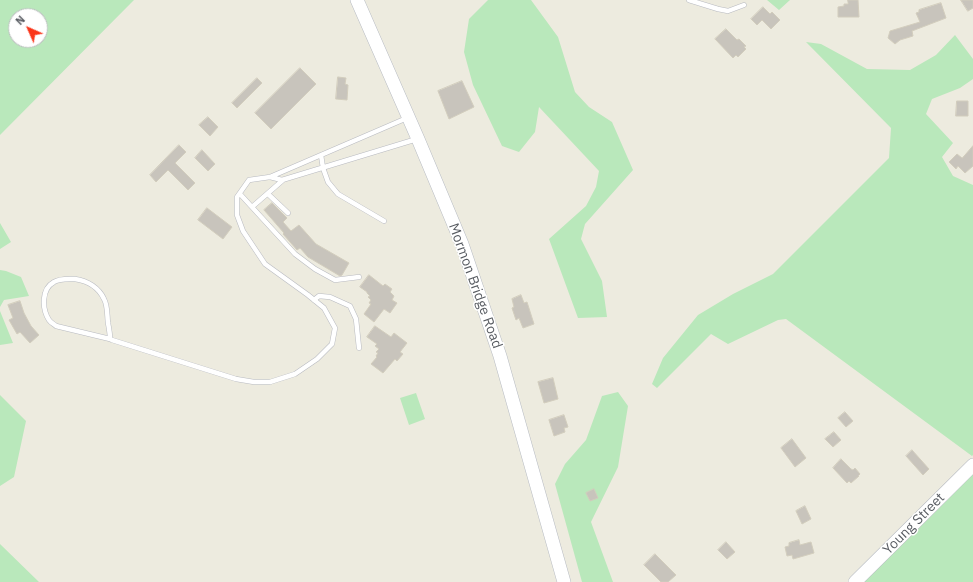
<!DOCTYPE html>
<style>
body{margin:0}
#map{position:relative;width:973px;height:582px;overflow:hidden;background:#edebdf;font-family:"IBM Plex Sans",sans-serif}
canvas{display:block}
.north{position:absolute;left:8px;top:8px;width:40px;height:40px;box-sizing:border-box;background:#fff;border:1px solid #bcbec0;border-radius:50%;rotate:315deg;font-size:11px;font-weight:700;line-height:16px;text-align:center;color:#585c62}
.north::after{content:'';display:block;margin:auto;width:14px;height:18px;background:#fa3519;clip-path:polygon(50% 0,100% 100%,50% 72%,0 100%)}
</style>
<div id="map">
<canvas width="973" height="582"></canvas>
<div class="north">N</div>
</div>
<script>
const ctx = document.querySelector('canvas').getContext('2d');
ctx.lineJoin = 'round';
function fill(path, color) { ctx.fillStyle = color; ctx.fill(path, 'evenodd'); }
function trace(path, color, width, dash) { ctx.strokeStyle = color; ctx.lineWidth = width; ctx.lineCap = dash ? 'butt' : 'round'; ctx.setLineDash(dash || []); ctx.stroke(path); }
function label(font, color, halo, rows, align = 'center') {
  ctx.font = font + ' "IBM Plex Sans",sans-serif'; ctx.lineWidth = 3; ctx.setLineDash([]); ctx.textBaseline = 'middle'; ctx.strokeStyle = halo; ctx.fillStyle = color; for (const [text, x, y, turn = 0] of rows) {
    ctx.save(); ctx.translate(x, y); ctx.rotate((+turn || 0) * Math.PI / 180); ctx.textAlign = isNaN(turn) ? turn : align; if (halo) ctx.strokeText(text, 0, 0); ctx.fillText(text, 0, 0); ctx.restore();
  }
}
const green = new Path2D(`
 M0 0H134L0 135ZM16 16H40V40H16Z
 M488 0H531L558 37 575 92 589 107 612 122 633 170 585 224 581 239 602 281 607 317 578 318 549 239 586 206 596 187 599 171 539 107 535 132 519 152 502 146 473 85 464 52 469 19Z
 M767 0H790L779 10Z
 M955 35 973 59V79L960 88 932 99 926 114 953 143 942 157 953 176 973 185V455L972 456 786 319 778 320 728 344 711 334 657 388 652 384 663 358 698 315 733 294 773 274 889 158 891 128 806 42 821 44 867 69 910 70 936 55Z
 M0 223 11 242 0 249Z
 M0 270 6 271 21 277 29 296 4 300 0 307Z
 M0 311 13 343 0 345Z
 M618 392 628 406 618 467 591 522 613 582H582L555 484 565 464 586 440 602 396Z
 M416 393 425 419 409 425 400 398Z
 M0 395 26 421 14 477 0 486Z
 M973 471V582H861Z
 M0 544 39 582H0Z`);
const building = new Path2D(`
 M848 0H858L859 17H838V7L844 6V4H848Z
 M961 0H973V8L968 11Z
 M941 3 946 18 912 31 913 36 900 40 895 44 888 38 890 31 920 22 916 13 919 12V10Z
 M763 7 770 14 772 12 780 20 771 29 762 20 757 25 751 19Z
 M726 29 737 40 739 39 746 46 744 47 746 49 738 57 736 55 733 58 715 39Z
 M300 68 316 84 271 129 255 113Z
 M338 77 346 78 345 84 348 85 347 100 336 99Z
 M257 78 262 83 237 108 232 103Z
 M462 81 474 107 449 119 438 91Z
 M957 101H968V116H956Z
 M208 117 218 127 210 136 199 125Z
 M179 145 186 152 175 163 195 183 188 190 168 170 156 182 150 175Z
 M973 146V166L965 173 958 166 956 169 949 162 957 154 962 158Z
 M202 150 215 164 208 171 195 158Z
 M272 203 287 218 283 222 291 231 299 225 316 244 349 263 342 275 340 276 308 257 300 248 297 250 283 234 284 233 264 210Z
 M207 208 232 227 223 239 198 220Z
 M369 275 383 286 385 284 392 289 390 292 394 296 392 300 397 303 390 313 384 309 374 322 364 314 371 304 369 303 371 300 368 297 370 296 367 293V292L360 287Z
 M521 295 524 303 527 302 534 324 523 328 519 318 516 320 512 308 514 307 512 299Z
 M20 301 24 313 31 326 39 335 30 343 20 332 17 334 9 320 13 318 8 305Z
 M375 326 391 337 394 333 407 343 400 352 403 354 397 361 395 359 383 373 371 364 377 357 376 356 378 353 376 352 379 349 375 346 377 344 367 337Z
 M553 378 558 399 544 403 538 382Z
 M845 412 853 421 846 427 838 418Z
 M564 415 568 427 564 428 565 432 554 436 549 420Z
 M834 432 841 440 833 447 825 439Z
 M792 439 806 458 795 467 781 448Z
 M912 450 929 469 923 475 906 456Z
 M841 459 851 469 853 470 855 468 860 474 858 476H859L851 483 849 481 847 483 833 468Z
 M594 489 598 498 590 501 586 493Z
 M805 506 811 519 802 524 796 511Z
 M799 540 800 545 811 542 814 553 793 559 792 555 787 556 785 547 789 546V543Z
 M726 542 735 552 727 559 718 550Z
 M655 554 676 575 668 582H661L644 565Z`);
const lane = new Path2D(`
 M689 0 718 9 728 11 744 5
 M321 155 323 168 328 182 338 194 384 221
 M270 177 282 180 417 139
 M240 194 295 254 315 269 335 280 359 277
 M268 194 288 213
 M252 207 283 180
 M314 300 319 296 330 297 350 306 356 319 359 348
 M110 339C110 334 109 328 108 323 107 316 108 306 104 299 99 288 88 281 75 279 69 279 60 278 54 282 41 289 42 309 49 320 51 323 54 324 56 326L110 339 112 340 236 379 254 382H270L295 374 317 359 332 344 335 328 324 308 308 295 265 264 243 231 237 215V197L249 180 270 177 407 118`);
const secondary = new Path2D(`
 M357 0 418 139 462 244 500 356 564 582
 M855 582 973 465`);
const streetNames = [
 ["Mormon Bridge Road",475,286,70],
 ["Young Street",914,524,-45]
];
fill(green, '#b9e8bb');
fill(building, '#c8c4bc');
trace(building, '#d2cdbd', 1);
trace(lane, '#b8bac0', 5.5);
trace(secondary, '#b8bcc3', 14);
trace(lane, '#fff', 4.5);
trace(secondary, '#fff', 13);
label('14px', '#585c62', '#fff', streetNames);
</script>
